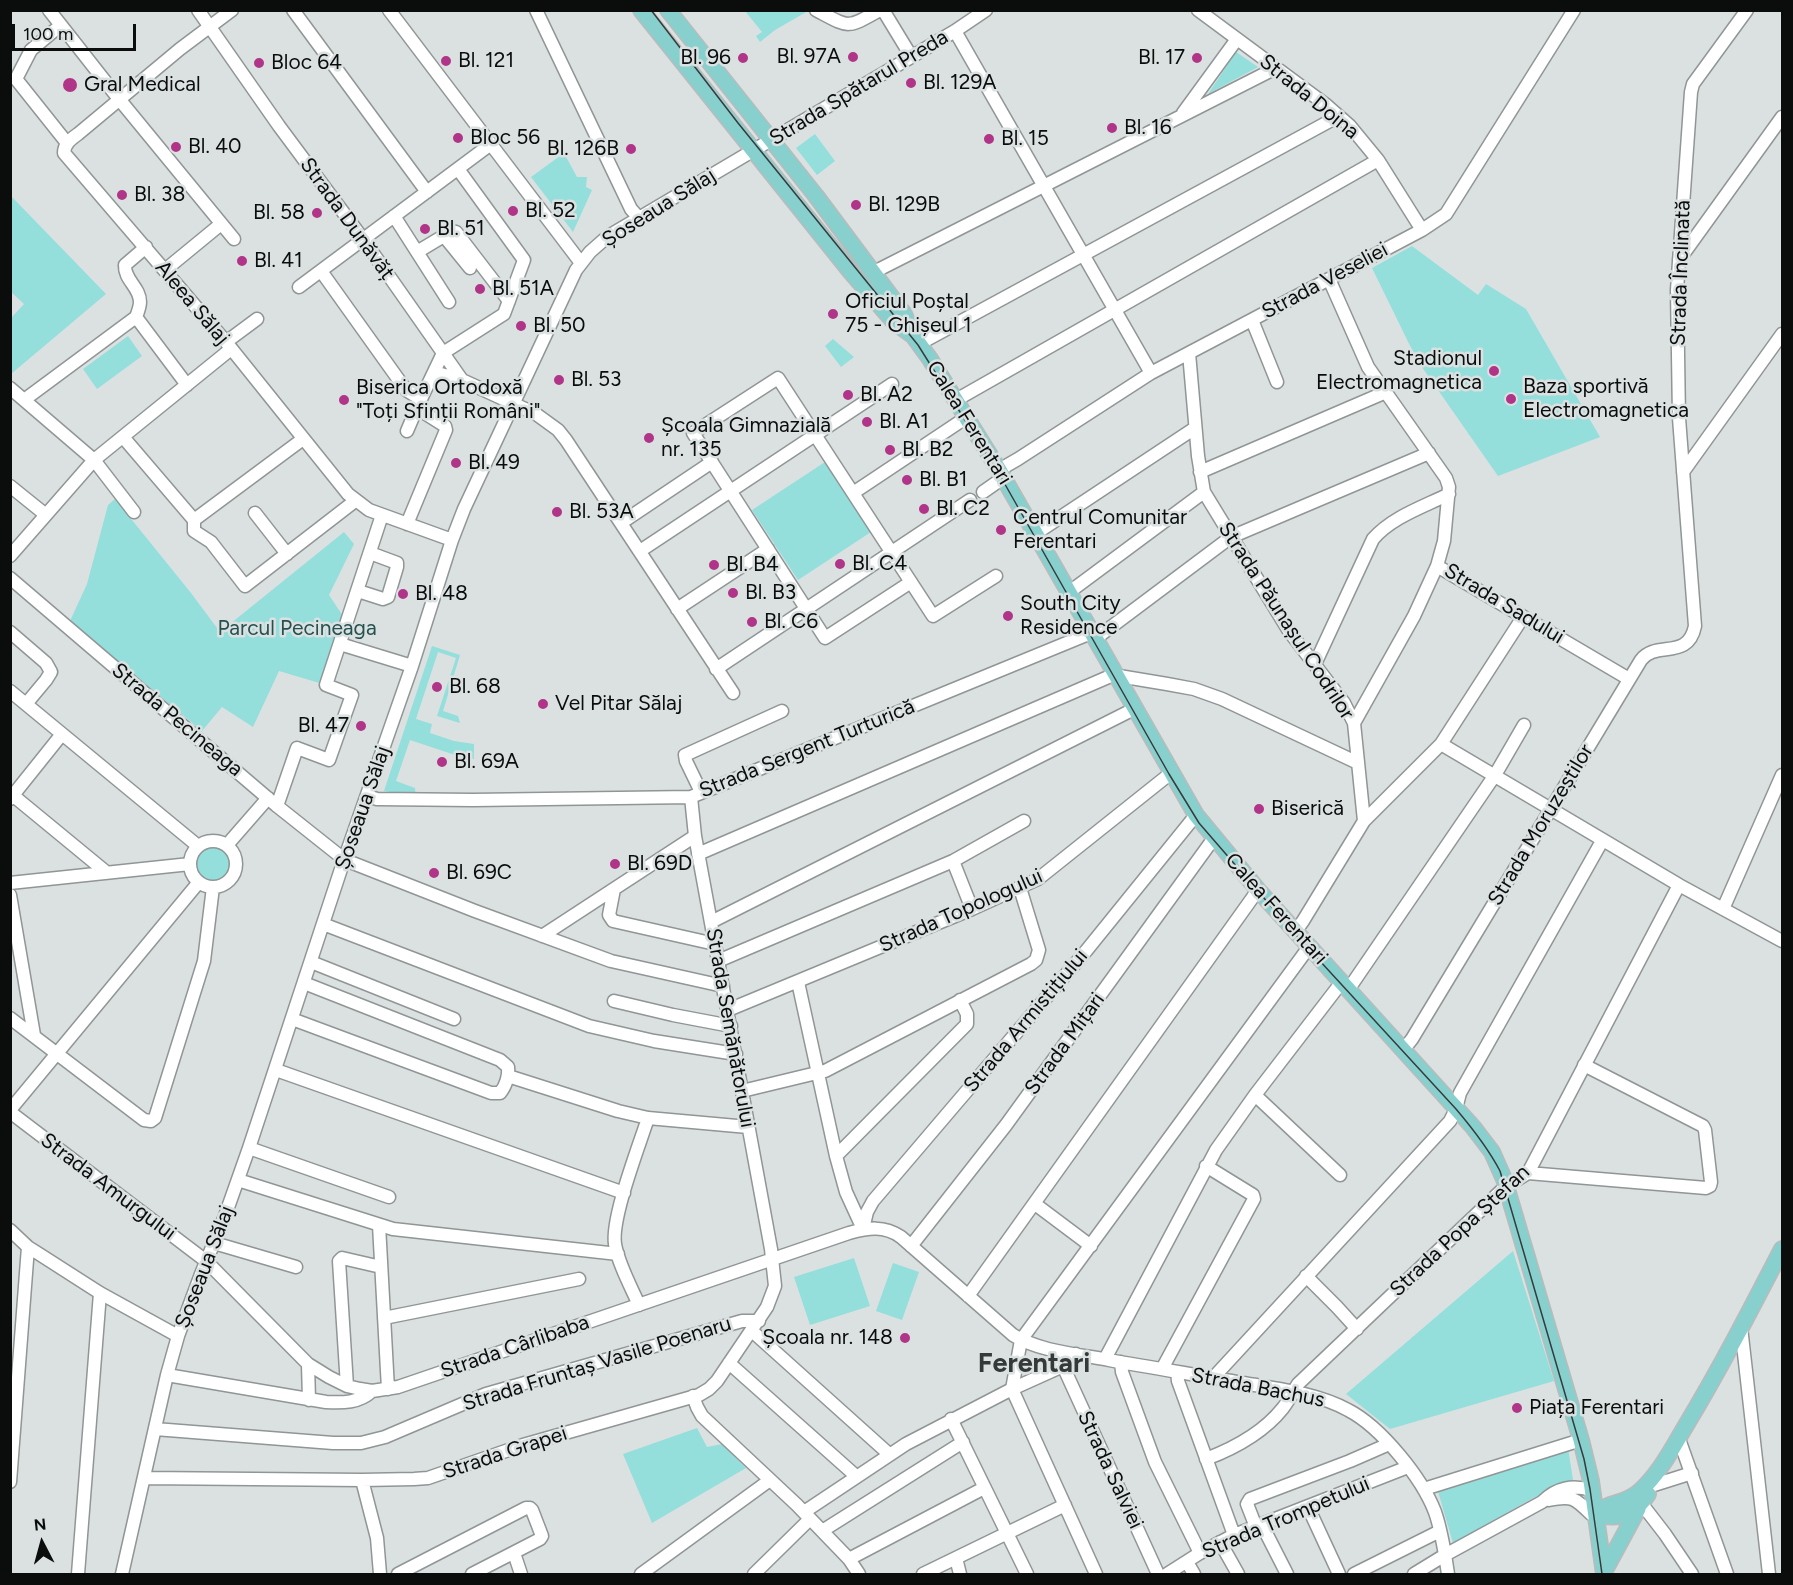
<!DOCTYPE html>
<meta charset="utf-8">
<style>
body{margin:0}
#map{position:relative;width:1793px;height:1585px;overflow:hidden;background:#dbe1e1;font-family:Figtree,sans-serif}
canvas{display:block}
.frame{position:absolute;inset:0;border:12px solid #0b0d0d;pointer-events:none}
.north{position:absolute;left:12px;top:1513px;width:60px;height:60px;-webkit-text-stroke:4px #dbe1e1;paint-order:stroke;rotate:354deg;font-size:16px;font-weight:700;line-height:24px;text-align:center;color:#0b0d0d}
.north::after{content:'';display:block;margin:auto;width:21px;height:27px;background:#0b0d0d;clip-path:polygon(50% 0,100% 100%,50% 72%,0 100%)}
.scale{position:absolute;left:12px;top:24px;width:124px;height:27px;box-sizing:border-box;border:3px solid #0b0d0d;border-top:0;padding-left:8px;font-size:18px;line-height:21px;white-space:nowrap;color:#0b0d0d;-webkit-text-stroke:4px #dbe1e1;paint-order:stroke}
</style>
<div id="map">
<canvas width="1793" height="1585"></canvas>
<div class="frame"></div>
<div class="north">N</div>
<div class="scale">100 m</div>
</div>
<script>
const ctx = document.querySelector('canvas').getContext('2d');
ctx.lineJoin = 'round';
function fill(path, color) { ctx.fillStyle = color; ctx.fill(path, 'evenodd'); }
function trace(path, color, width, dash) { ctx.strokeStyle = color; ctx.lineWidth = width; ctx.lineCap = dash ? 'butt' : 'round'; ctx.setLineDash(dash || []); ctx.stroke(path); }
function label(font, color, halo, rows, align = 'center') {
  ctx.font = font + ' Figtree,sans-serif'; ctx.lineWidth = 5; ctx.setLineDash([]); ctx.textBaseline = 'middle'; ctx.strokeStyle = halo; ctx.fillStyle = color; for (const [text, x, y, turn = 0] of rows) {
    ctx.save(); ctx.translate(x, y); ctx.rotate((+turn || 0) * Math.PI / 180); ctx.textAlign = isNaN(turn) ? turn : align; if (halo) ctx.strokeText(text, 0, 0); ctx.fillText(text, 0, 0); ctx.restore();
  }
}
const green = new Path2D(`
 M745 11 807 10 808 11 775 30 760 42 756 36 762 32Z
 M1236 52 1258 67 1208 94Z
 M815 134 835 161 817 175 796 148Z
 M564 153 577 177H587L586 187 592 190 573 232 531 177Z
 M11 196 106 294 11 374V318L24 304 11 292Z
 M1412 246 1478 295 1486 284 1526 309 1600 437 1498 476 1417 360 1372 268Z
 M128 336 142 356 97 389 83 369Z
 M833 339 854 357 841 367 825 346Z
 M825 462 871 532 798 580 752 510Z
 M115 499 191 593 220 632 344 532 354 544 329 595 347 622 326 685 279 671 253 727 222 707 202 731 70 621 87 584 108 505Z
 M432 646 460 655 443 711 458 716 460 723 437 716 456 658 438 652 416 719 432 724 430 733 454 741 474 744V759L464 758 410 740 396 781 415 788 416 797 384 791Z
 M192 864a21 21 0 1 1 42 0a21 21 0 1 1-42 0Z
 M1513 1251 1554 1381 1390 1429 1346 1394Z
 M854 1258 870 1306 810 1325 794 1277Z
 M893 1263 919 1272 902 1320 876 1311Z
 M697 1428 707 1447 722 1444 746 1468 652 1523 623 1454Z
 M1568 1448 1573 1480 1533 1498 1453 1543 1437 1488Z`);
const minor = new Path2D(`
 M49 10 119 99 234 239
 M198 10 279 126 363 239 462 380 536 414 558 430 566 440 733 693
 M232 10 180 49 78 134C71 139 64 144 64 153L226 342 348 494 369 510 452 540
 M293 10 427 192
 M389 10 581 263
 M536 10 631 209 639 218
 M816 10C850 28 846 29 880 10
 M883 10 911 56
 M1198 10 1325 104 1350 126 1378 160 1422 230
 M61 25 31 50 16 79 67 143
 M955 31 1151 373
 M1183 113 1237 39
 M394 216 449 302
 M444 236 470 268
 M417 252 452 231 456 232 509 301
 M1679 260 1782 117
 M165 270 221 224
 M321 271 406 390 421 399 443 353 504 314 524 260 458 169
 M874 272 1276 68
 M1329 279 1368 367 1446 478 1449 487 1444 541 1437 566 1414 616 1354 723
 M299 287 491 144
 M136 317 187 385
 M1252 320 1277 382
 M226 342 257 319
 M919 344 1339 116
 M1189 353 1198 456 1204 492 1289 631 1344 703 1354 723 1364 821
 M434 372 462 380
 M10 388 94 460 134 512
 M24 400 136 317C138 312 140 307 140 302 140 287 124 280 125 265L146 247
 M956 400 1378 160
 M407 431 419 403
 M123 437 194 520V531L211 542 245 586 355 501
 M999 470 1018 459 1151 373 1422 230 1446 214 1574 10
 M1200 472 1386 392
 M1683 472 1782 334
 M10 486 46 515
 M983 492 1003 478
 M853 493 967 417
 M255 513 287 554
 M194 520 303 439
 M621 523 712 462
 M407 524 446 430 445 426 418 409
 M1035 534 1195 428
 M640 551 892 384
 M10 556 94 460 231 349
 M1437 566 1629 679
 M10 578 277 806 345 860 475 911 611 961 723 986
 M911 582 825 638 693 433 778 378 933 616 996 576
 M358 591 383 599 388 597 397 567V563L370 553
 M1068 593 1204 492
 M677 609 768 549
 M10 632 46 663 51 672 46 680 26 704
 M1095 639 1231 537 1429 453
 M340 644 412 666
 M1315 664 1373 539C1392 517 1423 507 1449 494
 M716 669 970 500
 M10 691 198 846
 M1441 744 1679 885 1782 941
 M701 792 686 761 685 755 782 711
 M10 793 106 872
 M367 796 377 799 473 800 691 797 1091 633
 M10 799 62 734
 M277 806 297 748 329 760 352 695 326 685 382 515
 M190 864a23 23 0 1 1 46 0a23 23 0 1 1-46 0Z
 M227 845 268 798
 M698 854 1113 675 1167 684 1194 689 1222 699 1358 763
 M953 861 972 909
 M10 883 190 864
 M614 889 609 915 613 921 715 944
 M10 895 34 1035
 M1723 909 1782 775
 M711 922 1134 709
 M323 924 589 1026 654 1041 736 1054
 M1295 932 1303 921 1364 821 1441 744 1523 617
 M542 936 695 836
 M718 961 953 861 1024 821
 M311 962 454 1019
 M798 982 836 1156 846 1192 863 1229
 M1348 990 1495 775 1524 725
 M614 1001 673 1015 731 1026
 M728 1010 972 909 1038 879 1171 773
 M10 1018 144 1120 151 1121 155 1118 204 961 213 887
 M292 1019 491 1093H500C506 1086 509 1075 508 1067L500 1060 304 983
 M1404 1049 1412 1039 1641 660C1656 640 1688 661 1695 626L1679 418 1677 290 1691 92 1693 84 1747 10
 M276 1070 624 1193
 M508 1076 618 1111 648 1118 748 1127
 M742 1091 825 1071 1031 964 1036 960 1039 950 1020 888
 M1255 1095 1340 1175
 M10 1110 199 882
 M10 1112 206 1261 308 1364 329 1377 347 1386 360 1389 372 1391 398 1387 849 1233C868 1228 884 1225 901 1237L1013 1335C1041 1352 1077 1354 1109 1360 1153 1368 1198 1375 1243 1383 1278 1389 1317 1393 1348 1410 1381 1427 1422 1478 1435 1512 1442 1532 1445 1554 1448 1574
 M249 1148 389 1197
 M836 1156 967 1024V1014L960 1000
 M1528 1173 1706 1188 1710 1186 1711 1182 1705 1130 1703 1126 1584 1065
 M238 1180 393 1229 618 1254
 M1035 1204 1091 1246
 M379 1225 388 1389
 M863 1229 867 1212 873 1201 1086 951 1196 815
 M10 1230 28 1247 36 1252 100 1293 178 1336
 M214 1243 296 1267
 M911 1246 1006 1125 1214 838
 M1306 1276 1337 1307 1357 1329
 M968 1296 1258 890
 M639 1305C631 1287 618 1263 615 1244 611 1218 639 1146 648 1118
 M384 1318 579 1279
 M1741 1327 1769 1574
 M752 1331 889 1454
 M1105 1359 1216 1150 1255 1095 1341 983
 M1121 1362 1122 1372 1155 1462 1200 1553
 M729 1363 856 1476
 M308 1364 309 1400
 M1063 1366 1158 1574
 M1162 1369 1254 1199 1253 1195 1206 1166
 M1177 1372 1178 1381 1234 1535
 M167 1375 326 1402C343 1403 359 1403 372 1391
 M1213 1378 1450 1121 1456 1109 1460 1093 1602 841
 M347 1386 339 1261 342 1258 381 1267
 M693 1396 697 1407 702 1416 797 1505 849 1559 859 1574
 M951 1419 1027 1574
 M155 1429 333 1443H361L385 1437 486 1394 742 1321H759
 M1679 1439 1727 1574
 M1206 1459C1235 1448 1264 1432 1283 1408 1289 1400 1293 1392 1298 1384L1504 1188 1528 1173 1679 885
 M144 1478 362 1480 414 1479 428 1478 523 1445 699 1395 709 1389 717 1381 767 1307 775 1286 771 1249 695 836 691 797
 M362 1480 377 1538 380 1574
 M10 1482 28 1247
 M1654 1485 1692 1473
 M1424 1489 1581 1440
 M1549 1500C1572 1495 1575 1498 1591 1514H1596
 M1641 1503 1665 1534 1692 1574
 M1308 1507 1339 1574
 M804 1512 906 1444 1012 1389 1063 1366 1071 1361 1076 1354
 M1262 1525 1287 1574
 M1256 1527 1247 1504 1250 1499 1350 1461 1389 1444
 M822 1531 963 1442
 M1220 1542 1238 1574
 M514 1553 521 1574
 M956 1558 960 1574
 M849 1559 984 1488
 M1187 1562 1194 1574
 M78 1574 100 1293
 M122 1574 167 1375 178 1336 201 1274 225 1216 249 1148 342 866 412 666 452 540 464 509 576 270 590 252 607 237 955 31 986 10
 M398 1574 526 1508H530L532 1510 542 1536 540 1539 472 1574
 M641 1574 770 1480
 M754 1574 810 1519
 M923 1574 1065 1505
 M1096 1574 1012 1389 1021 1340 1309 947
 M1167 1574 1200 1553 1234 1535 1408 1467
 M1354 1574 1440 1531
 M1414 1574 1445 1555 1542 1502C1557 1487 1572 1485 1592 1490`);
const major = new Path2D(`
 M641 10 850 271 894 322 912 335
 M668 10 816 196 904 314 914 337 930 359 999 470 1196 815 1258 890 1473 1127 1492 1152 1504 1179 1581 1440 1591 1481 1604 1574
 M1596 1514C1609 1501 1625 1505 1640 1491 1659 1474 1672 1449 1685 1427 1720 1369 1751 1309 1782 1249
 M1596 1514C1619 1521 1635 1514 1648 1494
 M1604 1572 1638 1509`);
const tram = new Path2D(`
 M651 10 738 123 918 345 1002 479 1169 774 1199 823 1296 935 1456 1109C1473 1129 1488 1148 1500 1171L1584 1459 1590 1489 1602 1574`);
const markers = [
 [853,57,6,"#b03588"],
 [743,58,6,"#b03588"],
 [1197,58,6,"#b03588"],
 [446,61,6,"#b03588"],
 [259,63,6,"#b03588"],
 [911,83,6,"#b03588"],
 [70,85,8,"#b03588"],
 [1112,128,6,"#b03588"],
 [458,138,6,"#b03588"],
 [989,139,6,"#b03588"],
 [176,147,6,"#b03588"],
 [631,149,6,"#b03588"],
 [122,195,6,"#b03588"],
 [856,205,6,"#b03588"],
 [513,211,6,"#b03588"],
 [317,213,6,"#b03588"],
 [425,229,6,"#b03588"],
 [242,261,6,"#b03588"],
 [480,289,6,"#b03588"],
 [833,314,6,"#b03588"],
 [521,326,6,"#b03588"],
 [1494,371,6,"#b03588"],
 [559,380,6,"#b03588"],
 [848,395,6,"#b03588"],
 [1511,399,6,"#b03588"],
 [344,400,6,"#b03588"],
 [867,422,6,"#b03588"],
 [649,438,6,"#b03588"],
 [890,450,6,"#b03588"],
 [456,463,6,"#b03588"],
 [907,480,6,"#b03588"],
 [924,509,6,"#b03588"],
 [557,512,6,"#b03588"],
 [1001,530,6,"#b03588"],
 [840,564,6,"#b03588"],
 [714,565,6,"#b03588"],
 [733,593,6,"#b03588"],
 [403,594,6,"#b03588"],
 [1008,616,6,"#b03588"],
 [752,622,6,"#b03588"],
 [437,687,6,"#b03588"],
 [543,704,6,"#b03588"],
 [361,726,6,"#b03588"],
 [442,762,6,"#b03588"],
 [1259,809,6,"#b03588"],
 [615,864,6,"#b03588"],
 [434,873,6,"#b03588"],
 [905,1338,6,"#b03588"],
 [1517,1408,6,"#b03588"]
];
const poiNames = [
 ["Bl. 97A",841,57,"right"],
 ["Bl. 96",731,58,"right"],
 ["Bl. 17",1185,58,"right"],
 ["Bl. 121",458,61],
 ["Bloc 64",271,63],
 ["Bl. 129A",923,83],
 ["Gral Medical",84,85],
 ["Bl. 16",1124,128],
 ["Bloc 56",470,138],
 ["Bl. 15",1001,139],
 ["Bl. 40",188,147],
 ["Bl. 126B",619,149,"right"],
 ["Bl. 38",134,195],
 ["Bl. 129B",868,205],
 ["Bl. 52",525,211],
 ["Bl. 58",305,213,"right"],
 ["Bl. 51",437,229],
 ["Bl. 41",254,261],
 ["Bl. 51A",492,289],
 ["Oficiul Poștal",845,302],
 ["75 - Ghișeul 1",845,326],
 ["Bl. 50",533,326],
 ["Stadionul",1482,359,"right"],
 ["Electromagnetica",1482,383,"right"],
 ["Bl. 53",571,380],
 ["Baza sportivă",1523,387],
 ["Electromagnetica",1523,411],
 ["Biserica Ortodoxă",356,388],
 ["\"Toți Sfinții Români\"",356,412],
 ["Bl. A2",860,395],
 ["Bl. A1",879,422],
 ["Școala Gimnazială",661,426],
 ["nr. 135",661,450],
 ["Bl. B2",902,450],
 ["Bl. 49",468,463],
 ["Bl. B1",919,480],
 ["Bl. C2",936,509],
 ["Bl. 53A",569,512],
 ["Centrul Comunitar",1013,518],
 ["Ferentari",1013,542],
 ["Bl. C4",852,564],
 ["Bl. B4",726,565],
 ["Bl. B3",745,593],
 ["Bl. 48",415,594],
 ["South City",1020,604],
 ["Residence",1020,628],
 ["Bl. C6",764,622],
 ["Bl. 68",449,687],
 ["Vel Pitar Sălaj",555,704],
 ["Bl. 47",349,726,"right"],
 ["Bl. 69A",454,762],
 ["Biserică",1271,809],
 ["Bl. 69D",627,864],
 ["Bl. 69C",446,873],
 ["Școala nr. 148",893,1338,"right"],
 ["Piața Ferentari",1529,1408]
];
const streetNames = [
 ["Strada Spătarul Preda",859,88,-31],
 ["Strada Doina",1309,97,39],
 ["Șoseaua Sălaj",659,208,-32],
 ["Strada Dunăvăț",347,219,54],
 ["Strada Înclinată",1681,273,-88],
 ["Strada Veseliei",1325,281,-28],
 ["Aleea Sălaj",192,303,50],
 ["Calea Ferentari",969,423,58],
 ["Strada Sadului",1504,604,31],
 ["Strada Păunașul Codrilor",1286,621,57],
 ["Strada Pecineaga",177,720,40],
 ["Strada Sergent Turturică",807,749,-22],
 ["Șoseaua Sălaj",363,808,-71],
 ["Strada Moruzeștilor",1541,825,-59],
 ["Calea Ferentari",1276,909,48],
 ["Strada Topologului",961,911,-24],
 ["Strada Armistițiului",1026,1021,-50],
 ["Strada Semănătorului",730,1028,80],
 ["Strada Mițari",1065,1044,-54],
 ["Strada Amurgului",108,1187,37],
 ["Strada Popa Ștefan",1460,1231,-43],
 ["Șoseaua Sălaj",205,1267,-69],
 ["Strada Cârlibaba",515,1347,-19],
 ["Strada Fruntaș Vasile Poenaru",597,1364,-17],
 ["Strada Bachus",1258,1388,11],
 ["Strada Grapei",505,1453,-18],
 ["Strada Salviei",1110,1470,65],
 ["Strada Trompetului",1286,1518,-23]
];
const parkNames = [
 ["Parcul Pecineaga",297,629]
];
const districtNames = [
 ["Ferentari",1034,1364]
];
fill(green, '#94dedc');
trace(minor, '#909595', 15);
trace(major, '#bbb', 18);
trace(minor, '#fff', 12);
trace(major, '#87d0ce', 15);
trace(tram, '#383b3b', 1.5);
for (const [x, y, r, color] of markers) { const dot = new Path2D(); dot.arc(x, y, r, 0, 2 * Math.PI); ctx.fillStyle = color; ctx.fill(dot); trace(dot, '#dbe1e1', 2); }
label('21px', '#0b0d0d', '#dbe1e1', poiNames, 'left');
label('21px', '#0b0d0d', '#dbe1e1', streetNames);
label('21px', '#255150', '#dbe1e1', parkNames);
label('bold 27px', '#343939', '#dbe1e1', districtNames);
</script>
